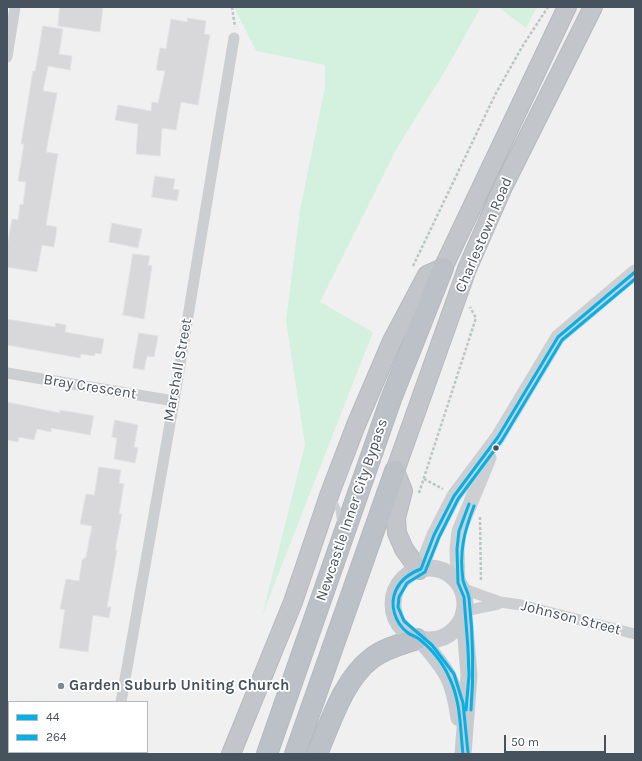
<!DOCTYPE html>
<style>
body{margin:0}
#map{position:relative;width:642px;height:761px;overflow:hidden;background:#f1f0f0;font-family:Karla,sans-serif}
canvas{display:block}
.frame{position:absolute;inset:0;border:8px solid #46525d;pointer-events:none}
.legend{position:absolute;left:8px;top:701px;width:140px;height:52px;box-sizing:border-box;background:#fff;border:1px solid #b5babe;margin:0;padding:5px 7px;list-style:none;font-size:12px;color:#46525d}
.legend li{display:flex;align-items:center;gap:8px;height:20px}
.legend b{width:20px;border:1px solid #b5babe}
.scale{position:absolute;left:504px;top:735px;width:102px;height:18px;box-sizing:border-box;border:2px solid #46525d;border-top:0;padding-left:5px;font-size:12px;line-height:14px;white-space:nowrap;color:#46525d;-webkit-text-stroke:3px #fff;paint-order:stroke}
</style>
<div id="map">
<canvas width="642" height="761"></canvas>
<div class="frame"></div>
<ul class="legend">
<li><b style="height:5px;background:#04b0e8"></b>44</li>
<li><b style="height:5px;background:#04b0e8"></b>264</li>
</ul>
<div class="scale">50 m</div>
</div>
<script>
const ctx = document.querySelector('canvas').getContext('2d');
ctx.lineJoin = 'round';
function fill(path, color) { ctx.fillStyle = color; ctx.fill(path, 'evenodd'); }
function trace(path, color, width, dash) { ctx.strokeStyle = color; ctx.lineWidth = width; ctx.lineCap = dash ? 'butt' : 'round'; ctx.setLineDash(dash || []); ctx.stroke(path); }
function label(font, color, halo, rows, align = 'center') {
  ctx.font = font + ' Karla,sans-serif'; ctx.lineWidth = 3.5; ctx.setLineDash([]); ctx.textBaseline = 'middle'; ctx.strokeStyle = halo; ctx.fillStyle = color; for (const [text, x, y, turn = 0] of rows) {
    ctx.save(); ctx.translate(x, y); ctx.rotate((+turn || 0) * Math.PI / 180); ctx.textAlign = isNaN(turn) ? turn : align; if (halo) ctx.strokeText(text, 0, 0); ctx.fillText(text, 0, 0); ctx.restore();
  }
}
const green = new Path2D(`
 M234 7H481L448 66 397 148 320 302 373 332 262 616 305 445 286 321 300 210 325 87V65L256 51Z
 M498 7H537L526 28Z`);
const building = new Path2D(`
 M60 7H103L100 32 58 26Z
 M188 18 206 21 204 34 210 35 198 105 181 102 176 130 162 128 160 156 136 154 138 124 115 120 118 105 151 111 152 102 158 103 165 71 156 70 160 48 166 49 171 19 187 22Z
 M43 26 63 29 59 54 72 56 70 70 48 66 43 91 57 93 46 152 58 154 46 225 57 227 54 247 42 245 37 272 7 267V246L12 219 18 220 20 204 23 205 26 182 18 181 24 144H21L33 71H35Z
 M155 176 175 179 173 189 179 190 177 201 152 197Z
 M112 223 142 229 138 248 109 242Z
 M133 254 150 256 148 265 152 266 144 319 123 315Z
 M7 319 55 327 56 323 66 325 65 332 104 339 101 354 95 353 94 356 81 354 80 358 7 345Z
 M139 333 158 336 154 357 147 356 144 370 133 368Z
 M7 402 60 413V410L94 416 90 435 51 428V432L37 429 34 440 19 437 18 442 7 440Z
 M115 420 138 425 134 447 138 448 135 463 114 459 117 438 112 437Z
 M99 467 121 470 119 483 124 484 119 514H122L115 550H117L107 607H111L109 618 93 615 88 652 59 648 65 610 60 609 66 579 79 581 82 560 86 557 92 526 80 524 86 494 94 495Z`);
const path = new Path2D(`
 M232 7 235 27
 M413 266 495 95 522 47 548 7
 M424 479 443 489
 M419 493 476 318 470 307
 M480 517 481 582`);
const service = new Path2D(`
 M332 497 338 509 340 522`);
const minor = new Path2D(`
 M7 57 15 7
 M7 373 174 401
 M461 588 500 602 521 605 635 634
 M465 611 498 604
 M121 702 174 401 234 38
 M7 743 9 747
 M111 754 112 752`);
const secondary = new Path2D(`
 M421 569 434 535 454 496 498 437 558 337 635 272
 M458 583 457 549 459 531 489 458`);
const primary = new Path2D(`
 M393 604a36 36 0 1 1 72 0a36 36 0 1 1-72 0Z
 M420 639C446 670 453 676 459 718
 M463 754 469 675 464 614`);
const trunk = new Path2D(`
 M419 570 404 549 397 533 396 518 403 491 395 471 467 269 502 189 593 7
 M231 754 293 602 330 493 356 425 392 341 427 275 443 268 567 7`);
const motorway = new Path2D(`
 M267 754 391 399 443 268
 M295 754 395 471
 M317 754C331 722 343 680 372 658 385 648 402 644 417 639`);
const bus1 = new Path2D(`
 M466 710 469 675 468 649 464 597 458 583 457 549 459 531 469 504
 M463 754C460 728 461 701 449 677 443 663 431 648 419 639 416 636 412 636 408 633 395 623 389 605 396 590 401 579 410 573 421 569L434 535 454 496 498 437 558 337 635 272`);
const bus2 = new Path2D(`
 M471 710C474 673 473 635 469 598 468 591 464 586 463 580 459 552 464 532 474 506
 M468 753 463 703 454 674 432 645 404 621 398 607 399 597 407 583 425 572 439 537 458 499 502 440 562 340 635 279`);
const markers = [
 [496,448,3.5,"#46525d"],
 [61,686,4,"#828990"]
];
const streetNames = [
 ["Charlestown Road",484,235,-67],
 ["Marshall Street",178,370,-80],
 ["Bray Crescent",90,387,9],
 ["Newcastle Inner City Bypass",352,510,-71],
 ["Johnson Street",571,618,14]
];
const poiNames = [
 ["Garden Suburb Uniting Church",69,686]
];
fill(green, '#d4f1df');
fill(building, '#d8d8da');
trace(building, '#e2e2e3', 1);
trace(trunk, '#b4bac0', 20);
trace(motorway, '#b4bac0', 22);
trace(path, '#b9c6c1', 2.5, [3, 2]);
trace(service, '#cccfd1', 5.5);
trace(minor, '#cccfd1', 11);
trace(secondary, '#cdd0d3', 15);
trace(primary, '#c7cbcf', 17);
trace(trunk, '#c2c6cb', 18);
trace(motorway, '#bcc1c7', 20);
trace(bus1, '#04b0e8', 3);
trace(bus2, '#04b0e8', 3);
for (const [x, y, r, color] of markers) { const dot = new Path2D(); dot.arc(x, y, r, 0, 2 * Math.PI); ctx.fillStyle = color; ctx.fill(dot); trace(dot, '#fff', 1.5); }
label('15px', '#46525d', '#fff', streetNames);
label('bold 15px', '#46525d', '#fff', poiNames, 'left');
</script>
